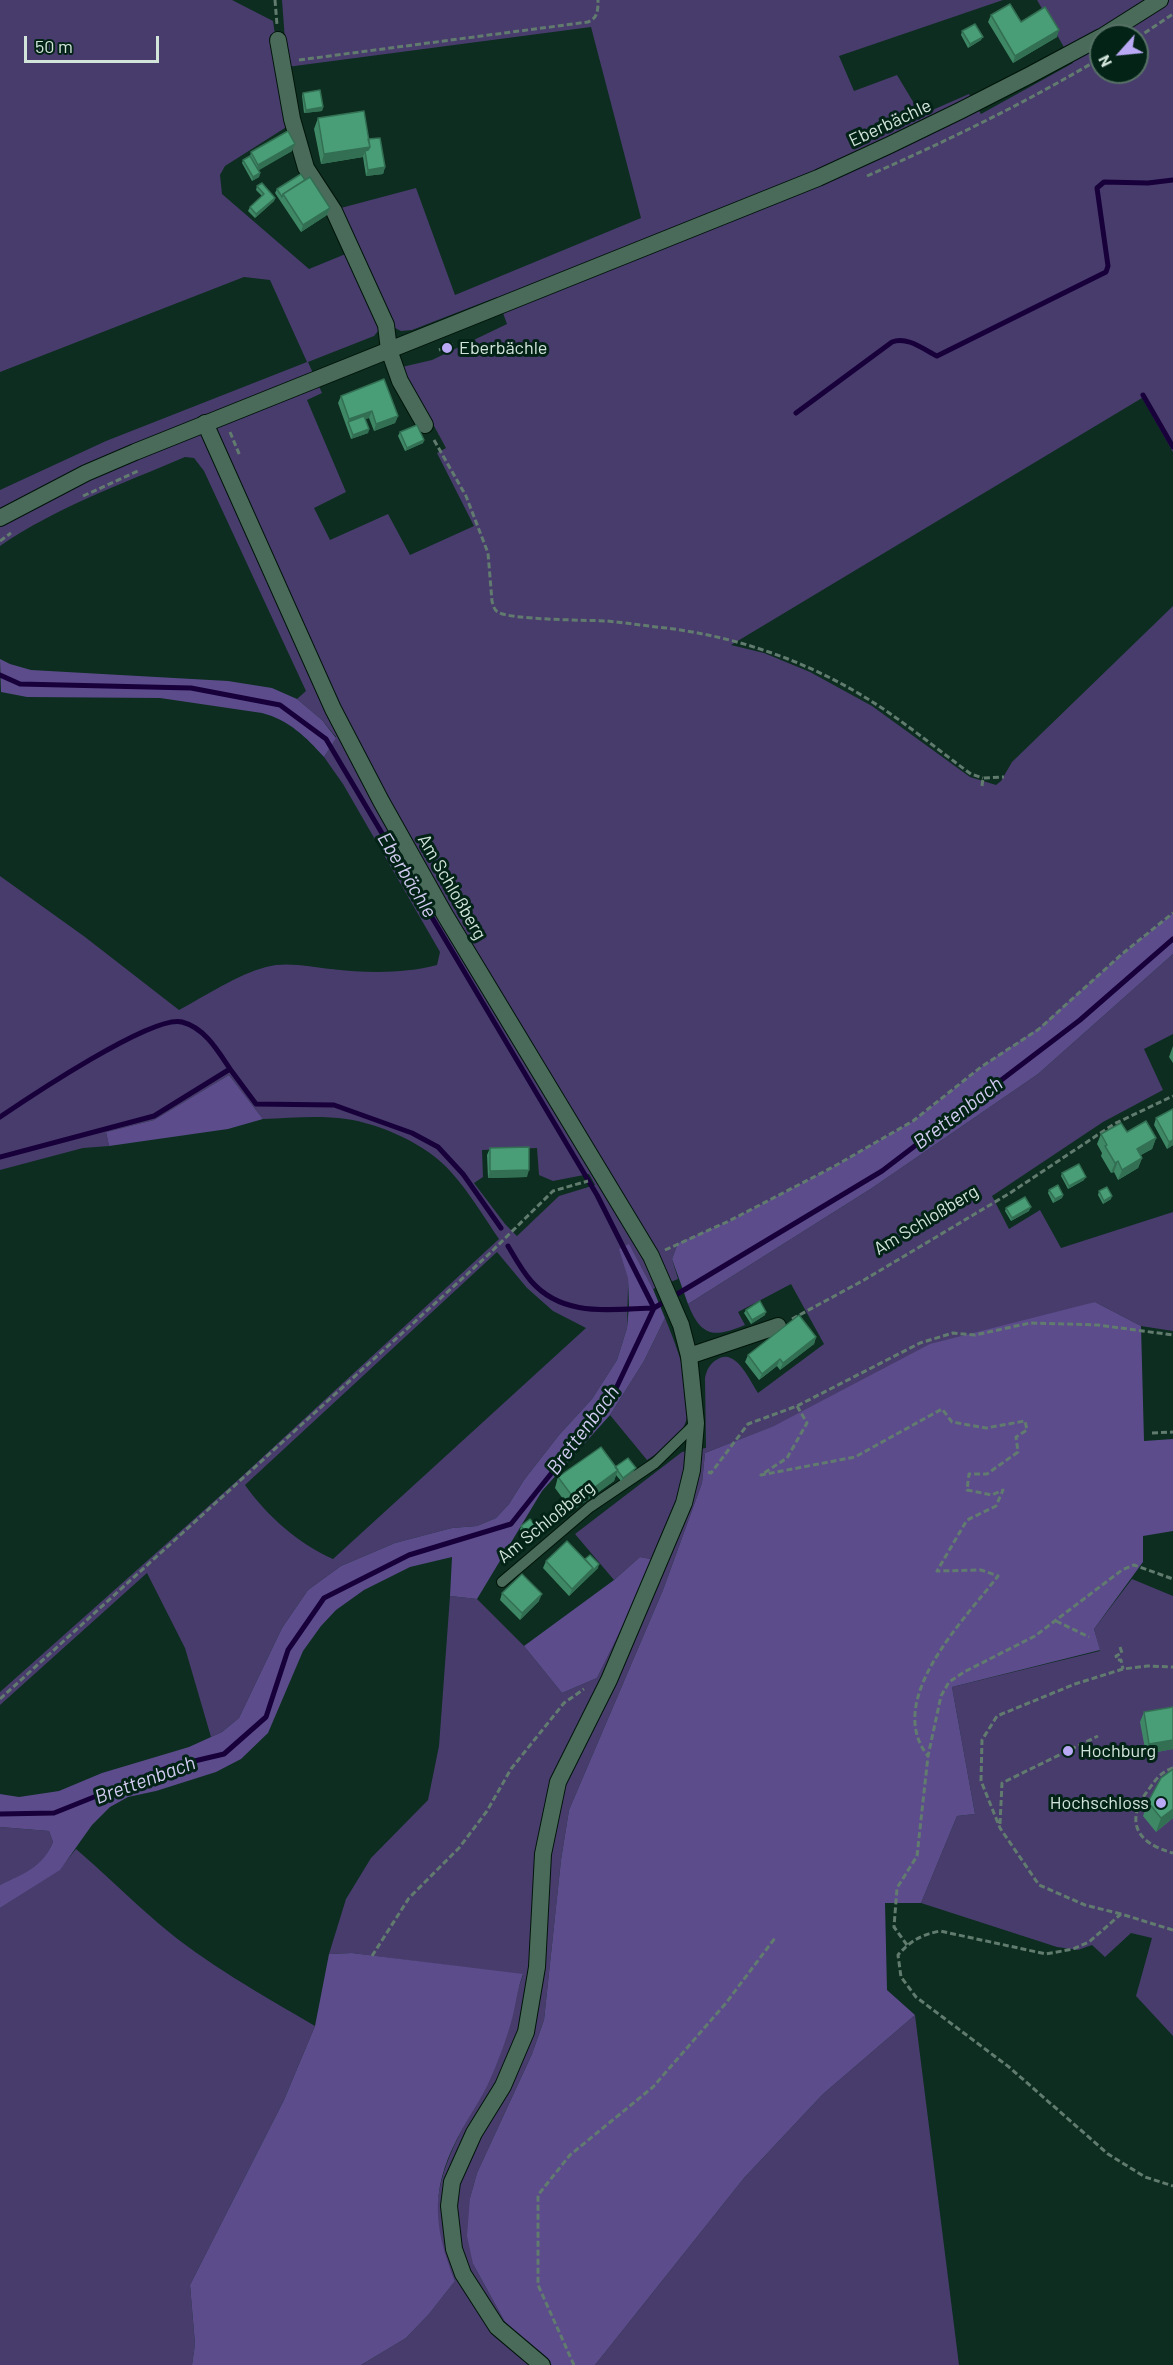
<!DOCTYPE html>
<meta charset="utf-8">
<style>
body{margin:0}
#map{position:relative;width:1173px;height:2365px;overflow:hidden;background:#0c2d1f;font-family:Barlow,sans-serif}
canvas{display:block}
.north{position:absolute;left:1089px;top:24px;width:60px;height:60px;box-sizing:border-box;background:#022316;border:2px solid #567165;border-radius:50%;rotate:243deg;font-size:16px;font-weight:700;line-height:24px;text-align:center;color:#d3e5db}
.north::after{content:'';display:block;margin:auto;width:21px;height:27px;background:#baaaf6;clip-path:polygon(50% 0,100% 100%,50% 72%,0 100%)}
.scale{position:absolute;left:24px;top:36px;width:135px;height:27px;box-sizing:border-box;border:3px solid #d3e5db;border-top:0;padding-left:8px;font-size:18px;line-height:21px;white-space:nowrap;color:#d3e5db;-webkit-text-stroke:4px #022316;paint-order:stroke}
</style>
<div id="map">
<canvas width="1173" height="2365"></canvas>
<div class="north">N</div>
<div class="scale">50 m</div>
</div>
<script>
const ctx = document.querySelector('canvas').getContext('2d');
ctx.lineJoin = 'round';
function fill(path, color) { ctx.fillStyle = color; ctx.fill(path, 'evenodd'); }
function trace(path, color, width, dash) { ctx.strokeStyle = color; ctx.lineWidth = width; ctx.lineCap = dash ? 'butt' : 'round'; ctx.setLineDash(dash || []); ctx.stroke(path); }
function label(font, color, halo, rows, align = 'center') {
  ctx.font = font + ' Barlow,sans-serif'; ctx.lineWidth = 6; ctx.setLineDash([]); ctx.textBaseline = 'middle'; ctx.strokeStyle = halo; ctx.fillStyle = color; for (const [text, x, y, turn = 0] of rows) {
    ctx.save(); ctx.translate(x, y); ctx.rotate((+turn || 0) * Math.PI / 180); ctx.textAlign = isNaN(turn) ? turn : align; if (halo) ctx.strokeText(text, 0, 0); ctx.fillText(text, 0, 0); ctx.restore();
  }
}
const green = new Path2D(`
 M0 0H232L273 21 288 126 225 166 220 175 222 194 309 269 348 253 379 330 374 336 308 362 322 393 307 400 346 492 314 508 330 540 388 514 410 555 474 526 437 453 446 448 402 367 432 360 507 324 497 297 412 330 401 331 395 328 383 307 337 209 416 188 455 295 641 218 591 27 287 67 282 0H1003L839 56 854 91 897 75 921 115 969 94 981 114 1073 63 1037 0H1173V452L1142 398 731 645 764 653 810 672 872 706 970 777 996 785 1001 781 1012 762 1173 606V913L1122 954 1039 1029 981 1067 913 1121 833 1167 729 1221 678 1243 672 1259 678 1279 653 1289 629 1245 627 1328 617 1360 592 1399 559 1435 524 1480 509 1504 496 1518 477 1526 452 1528 395 1543 341 1566 308 1590 282 1628 239 1718 222 1732 211 1737 185 1648 147 1573 0 1705V1692L239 1479 499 1239C484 1217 469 1192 451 1172 428 1145 381 1124 346 1119 318 1115 291 1118 263 1119L229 1075 154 1120 106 1132 109 1146 83 1148 0 1170V876L85 937 179 1010C207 995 236 975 266 967 286 961 311 967 331 969 366 973 403 974 437 965L440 952 343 784 324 757 336 737 322 720 297 699 306 691 204 471 194 458 185 457C122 484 57 507 0 546V490L106 441 307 362 270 280 244 277 0 372ZM1101 36H1137V72H1101ZM537 1148 539 1175 553 1181 589 1174 595 1185 559 1196 517 1236 505 1224 474 1183 483 1177 482 1150ZM497 1252 527 1288 553 1311 586 1328 333 1559C299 1544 267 1516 245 1485Z
 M1173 954V1034L1144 1049 1163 1090 1103 1122 992 1196 1009 1229 1040 1210 1061 1248 1173 1212V1331L1141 1326 1095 1302 705 1453 702 1483 663 1590 569 1810 561 1860 544 2020 532 2054 477 2173 470 2198 473 2264 505 2322 537 2354 552 2365H361L406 2338 429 2314 455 2281C451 2271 446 2261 443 2251 421 2177 469 2126 496 2063 509 2034 512 2004 523 1975L352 1953 329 1954 346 1899 371 1858 428 1800 439 1746 450 1596 477 1599 524 1646 562 1693 597 1678 654 1560 640 1557 614 1580 575 1534 682 1452 706 1448 705 1378C707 1369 710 1363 718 1359 736 1348 750 1381 758 1393L824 1344 791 1284 738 1312 745 1325C714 1338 701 1337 688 1304L872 1188 1038 1074Z
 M665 1318C676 1345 700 1403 682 1430 674 1443 659 1452 647 1460L610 1415 644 1361Z
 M1132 1579 1173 1596V2036L1136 1996 1152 1938 1131 1933 1105 1957 1092 1945 1078 1950 1057 1947 921 1903 957 1816 975 1814 952 1687 1100 1651 1094 1629Z
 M0 1827 49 1831 53 1842C42 1868 25 1873 0 1885Z
 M76 1849C104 1873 130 1899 158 1923 206 1964 261 1994 315 2026L284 2100 190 2285 195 2344 192 2365H0V1908L59 1870Z
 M915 2015 959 2365H595L744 2178 823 2094Z`);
const forest = new Path2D(`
 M0 659 10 664 31 670 228 681 272 688 297 699 322 720 336 738 324 757C306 737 289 720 262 713L160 698 27 697 1 692Z
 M1173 913V954L1038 1074 872 1188 688 1304 672 1259 678 1243 729 1221 833 1167 913 1121 981 1067 1039 1028 1122 954Z
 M229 1075 263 1119 228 1129 109 1146 106 1132 154 1120Z
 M629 1244 653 1289 665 1318 644 1361 610 1415 542 1491 477 1599 450 1596 452 1557 410 1567 364 1590 336 1610 321 1626 303 1651 268 1733 241 1759 216 1772 156 1791 128 1797 110 1807 92 1825 60 1870 0 1908V1885C24 1873 42 1868 53 1842L49 1831 0 1827V1794L19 1797 59 1791 102 1773 189 1747 222 1732 239 1718 282 1628 308 1590 341 1566 395 1543 452 1528 477 1526 496 1518 509 1504 524 1480 559 1435 592 1399 617 1360 627 1328 629 1306 628 1278 619 1249Z
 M1095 1302 1141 1326 1144 1441 1173 1439V1531L1143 1536V1562L1094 1629 1100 1650 952 1687 975 1814 957 1816 921 1903H885L887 1990 915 2015 823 2094 744 2178 595 2365H552L537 2354 505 2322 473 2264 467 2236 470 2198 477 2173 532 2054 544 2020 561 1860 569 1810 663 1590 702 1483 705 1453 774 1426 930 1344Z
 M640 1557 655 1560 597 1678 562 1693 524 1646 614 1580Z
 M352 1953 523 1974C518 1988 516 2001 513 2015 507 2038 498 2062 488 2084 481 2099 471 2113 463 2128 431 2184 431 2222 455 2281L429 2314 406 2338 361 2365H192L195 2344 190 2285 284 2100 315 2026 329 1954Z`);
const stream = new Path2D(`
 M1143 395 1173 447
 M796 413 892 342C907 336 923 349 937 356L1106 272 1108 266 1097 188 1104 182 1148 183 1173 180
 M0 675 20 684 191 688 280 705 326 739 597 1195 654 1308C611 1309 563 1318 531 1281 522 1271 515 1258 508 1246
 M0 1117C28 1098 153 1014 182 1022 205 1028 218 1051 230 1069
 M0 1157 154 1116 230 1069 256 1104 334 1105 412 1133 438 1147 463 1174 501 1228
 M0 1814 54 1813 169 1767 224 1754 266 1717 288 1650 324 1598 409 1555 511 1524 612 1397 654 1308 882 1171 1080 1020 1173 939`);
const path = new Path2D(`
 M275 0 277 25
 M1137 38 1173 14
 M299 60 588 22C598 18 598 10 598 0
 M867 176C945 142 1021 105 1094 62
 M439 350 455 344
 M230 432 240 456
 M434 440 466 496 488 553 492 601C493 605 494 610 498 612 509 620 588 620 607 621 627 623 646 626 666 628 739 637 809 662 871 701 906 723 938 750 971 774L983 778
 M83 496 140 470
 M0 541 11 533
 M982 786 983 778 1004 777
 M665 1250 729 1221 833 1167 913 1121 981 1067 1039 1029 1122 954 1173 913
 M792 1319 864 1280 1010 1193 1114 1124 1173 1096
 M797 1406 807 1423 787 1458 761 1475 855 1457 942 1409 952 1422 986 1428 1025 1421 1027 1430 1016 1437 1018 1452 987 1474H969L967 1490 992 1495 1003 1490 996 1506 967 1520 937 1571 981 1570 998 1576C965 1619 883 1700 928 1756
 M1152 1433 1173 1432
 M708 1472 711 1473 748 1424 797 1406 920 1343 953 1333 975 1335 1030 1323 1098 1325 1173 1335
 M1056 1621 1089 1637
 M1120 1647 1122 1653 1116 1656 1117 1660H1121L1123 1669
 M0 1699 487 1256 553 1191 588 1181
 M1173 1768C1161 1772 1156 1779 1149 1789 1124 1821 1136 1843 1173 1853
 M1000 1824 1002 1783 1098 1736
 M1121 1914 1085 1905 1039 1885 1000 1828 981 1781 982 1740 997 1716 1075 1684 1123 1669 1147 1666 1173 1667
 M1173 1930 1121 1914 1089 1942 1073 1949 1046 1954 940 1931C921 1935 910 1941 898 1955L901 1977 916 1997 1009 2067 1108 2154 1145 2177 1173 2186
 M907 1945 894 1927 897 1888 917 1856 928 1756 941 1696 949 1682 964 1672 1035 1636 1122 1570 1134 1565 1173 1579
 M372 1956 409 1898 459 1848 487 1811 511 1769 564 1703 584 1689
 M574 2365 538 2285V2195L570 2155 653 2087 726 2003 775 1938`);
const service = new Path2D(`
 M502 1582 590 1507 655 1463 696 1423`);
const minor = new Path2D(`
 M278 40 292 119 306 168 334 211 386 325 389 350 400 381 425 425
 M689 1356 778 1326`);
const tertiary = new Path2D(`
 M205 423 333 709 381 801 445 915 651 1256 681 1325 689 1356 696 1423 692 1470 684 1503 609 1680 558 1782 543 1854 537 1967 526 2032 503 2086 474 2133 452 2182 449 2206 452 2232 454 2249 463 2274 497 2327 542 2365`);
const secondary = new Path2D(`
 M1103 36 1160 0
 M0 518 86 473 135 452 818 178C914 135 1008 88 1101 37`);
const wall = new Path2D(`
 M991 15 1021 22 1057 37 1013 63 988 22Z
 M962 31 981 40 968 48 961 35Z
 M303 93 323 107 322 111 304 113 302 96Z
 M318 118 368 139 385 167 383 174 366 176 363 157 321 164 314 129Z
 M292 151 258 170 260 173 259 177 252 181 242 163 243 160 250 156 251 152Z
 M305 180 330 208 327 215 301 232 275 193 277 189Z
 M257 186 275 198 274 201 255 218 248 211 250 207 262 196 256 190Z
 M341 396 398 416 395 423 374 431 369 418 365 419 369 429 368 433 351 439 338 403Z
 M400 432 424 440 423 443 405 451 398 436Z
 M1173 1046V1063L1169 1057Z
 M1156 1118 1173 1145 1167 1149 1154 1125Z
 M1101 1134 1156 1138 1152 1149 1141 1155 1142 1158 1138 1168 1118 1180 1114 1172 1111 1173 1101 1156 1102 1153 1097 1144Z
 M490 1148 527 1177 488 1178 487 1155Z
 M1062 1173 1084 1180 1068 1189 1061 1176Z
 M1049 1190 1063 1195 1062 1198 1053 1203 1048 1193Z
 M1099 1191 1111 1199 1103 1204 1098 1195Z
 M1006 1208 1029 1211 1011 1221 1005 1211Z
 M746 1310 765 1315 751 1324 744 1313Z
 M816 1337 814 1344 780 1370 777 1366 759 1380 745 1362 748 1355Z
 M615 1467 634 1471 621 1481 616 1475 614 1481 572 1511 555 1488 558 1477Z
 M521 1526 539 1535 530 1542 520 1530Z
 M585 1559 598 1568 569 1596 543 1568 546 1561Z
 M502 1593 539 1601 520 1620 500 1600Z
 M1173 1707V1749L1146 1754 1140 1722 1144 1712Z
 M1173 1769V1818L1156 1832 1143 1816 1148 1802Z`);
const shadedWall = new Path2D(`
 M1059 30 1057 37 1013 63 1015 56Z
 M983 37 981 40 968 48 970 44Z
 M323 107 322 111 304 113 306 110Z
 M295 144 292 151 256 172 258 165Z
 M370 147 366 156 365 151 363 157 321 164 324 154Z
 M385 167 383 174 366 176 368 170Z
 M260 173 259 177 252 181 253 177Z
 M275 198 274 201 255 218 256 214Z
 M330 208 327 215 301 232 303 225Z
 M372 411 369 418 349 425 348 422 349 419Z
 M398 416 395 423 374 431 376 424Z
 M369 429 368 433 351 439 353 435Z
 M424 440 423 443 405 451 407 448Z
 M1156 1138 1152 1149 1133 1159 1137 1149Z
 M1173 1140V1145L1167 1149 1169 1142Z
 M1142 1158 1138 1168 1118 1180 1122 1170Z
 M1118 1161 1114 1172 1111 1173 1115 1163Z
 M529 1170 527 1177 488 1178 490 1171Z
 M1086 1177 1084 1180 1068 1189 1069 1186Z
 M1063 1195 1062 1198 1053 1203 1055 1199Z
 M1112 1196 1111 1199 1103 1204 1104 1201Z
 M1031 1207 1029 1211 1011 1221 1012 1218Z
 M766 1312 765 1315 751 1324 752 1320Z
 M816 1337 814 1344 780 1370 783 1363Z
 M780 1359 777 1366 759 1380 762 1374Z
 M636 1468 634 1471 621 1481 623 1478Z
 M618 1470 614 1481 572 1511 576 1501Z
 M540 1531 539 1535 530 1542 531 1539Z
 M599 1564 598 1568 569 1596 572 1589 593 1568Z
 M542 1594 539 1601 520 1620 522 1613Z
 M1173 1740V1749L1146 1754 1149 1744Z
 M1173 1809V1818L1156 1832 1161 1818Z`);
const building = new Path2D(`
 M1010 4 1021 22 1045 7 1059 30 1015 56 991 15Z
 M975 24 983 37 970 44 962 31Z
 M320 90 323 107 306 110 303 93Z
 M364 111 370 147 324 154 318 118Z
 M288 131 295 144 258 165 251 152Z
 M380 138 385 167 368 170 365 151 368 150 370 147 368 139Z
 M250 156 260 173 253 177 243 160Z
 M301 174 305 180 283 194 282 197 277 189Z
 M310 177 330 208 303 225 283 194Z
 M262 183 275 198 256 214 250 207 264 194 257 186Z
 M384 379 398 416 376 424 372 411 349 419 341 396Z
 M364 416 369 429 353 435 348 422Z
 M417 425 424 440 407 448 400 432Z
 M1173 1109V1140L1169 1142 1156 1118Z
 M1146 1121 1156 1138 1137 1149 1142 1158 1122 1170 1118 1161 1115 1163 1105 1146 1107 1145 1101 1134 1121 1123 1127 1132Z
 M529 1147V1170L490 1171V1148Z
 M1079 1164 1086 1177 1069 1186 1062 1173Z
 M1058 1185 1063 1195 1055 1199 1049 1190Z
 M1107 1187 1112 1196 1104 1201 1099 1191Z
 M1025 1197 1031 1207 1012 1218 1006 1208Z
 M760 1301 766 1312 752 1320 746 1310Z
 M799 1315 816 1337 783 1363 780 1359 762 1374 748 1355Z
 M601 1447 618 1470 576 1501 558 1477Z
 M628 1458 636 1468 623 1478 615 1467Z
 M530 1519 540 1531 531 1539 521 1526Z
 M567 1541 593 1568 572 1589 546 1561Z
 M590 1555 599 1564 592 1572 593 1568 585 1559Z
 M522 1574 542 1594 522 1613 502 1593Z
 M1173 1707V1740L1149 1744 1144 1712Z
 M1173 1769V1809L1161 1818 1148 1802 1161 1778Z`);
const markers = [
 [447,348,6,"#baaaf6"],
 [1068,1751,6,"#baaaf6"],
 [1161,1803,6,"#baaaf6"]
];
const streetNames = [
 ["Eberbächle",890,123,-25],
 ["Am Schloßberg",452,887,60],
 ["Am Schloßberg",926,1220,-31],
 ["Am Schloßberg",546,1522,-39]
];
const poiNames = [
 ["Eberbächle",459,348],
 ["Hochburg",1080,1751],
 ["Hochschloss",1149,1803,"right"]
];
const waterNames = [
 ["Eberbächle",407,875,59],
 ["Brettenbach",958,1113,-37],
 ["Brettenbach",583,1430,-53],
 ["Brettenbach",145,1780,-20]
];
fill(green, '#483c6c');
fill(forest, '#5c4c8c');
trace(stream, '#18003a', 5);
trace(service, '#00140a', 12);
trace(minor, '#00140a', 18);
trace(tertiary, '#00140a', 18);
trace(secondary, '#00140a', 18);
trace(path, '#617b6f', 3, [6, 3]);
trace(service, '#4a6b5a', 10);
trace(minor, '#4a6b5a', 16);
trace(tertiary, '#4a6b5a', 16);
trace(secondary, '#4a6b5a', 16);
fill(wall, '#3f8866');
fill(shadedWall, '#336f53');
fill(building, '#499e77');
trace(building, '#336f53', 1.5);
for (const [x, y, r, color] of markers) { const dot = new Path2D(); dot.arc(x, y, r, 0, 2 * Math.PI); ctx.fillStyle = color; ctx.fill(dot); trace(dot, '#022316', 2); }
label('18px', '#d3e5db', '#022316', streetNames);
label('18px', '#d3e5db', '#022316', poiNames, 'left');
label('italic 20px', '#d3ccf2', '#022316', waterNames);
</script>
